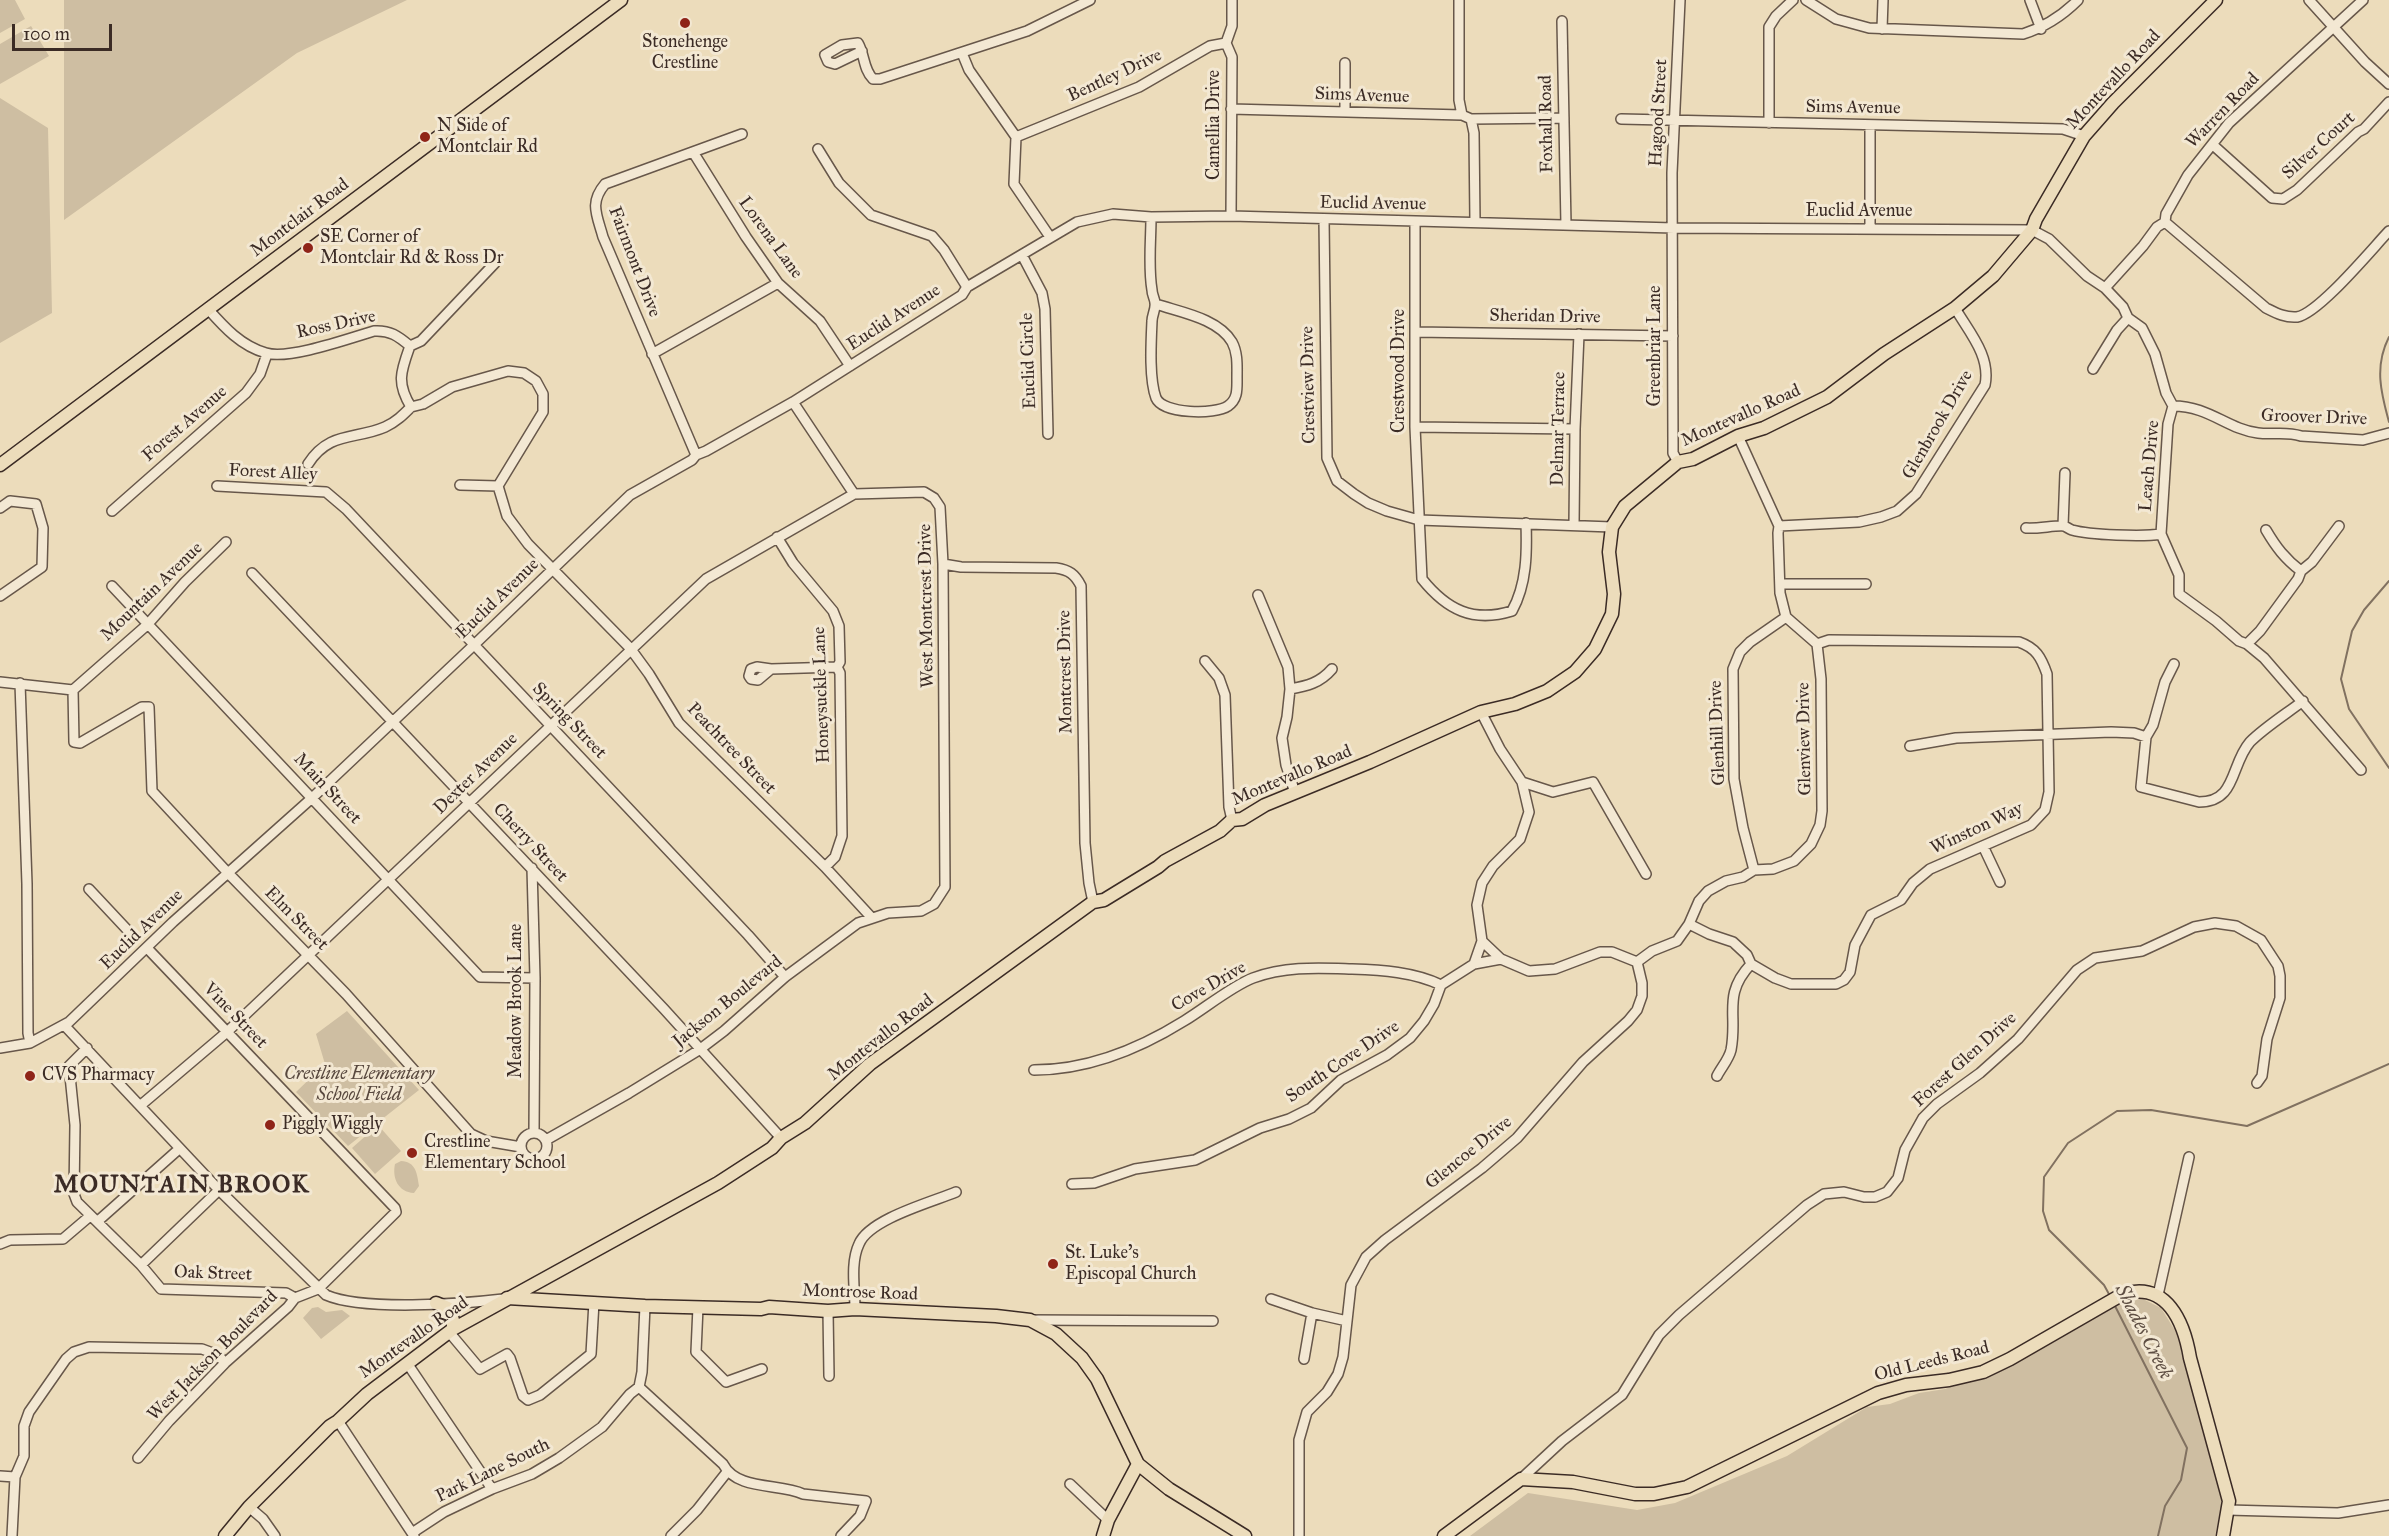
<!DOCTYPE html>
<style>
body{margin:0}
#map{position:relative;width:2389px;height:1536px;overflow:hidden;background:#ecdcbb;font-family:"IM FELL Great Primer",serif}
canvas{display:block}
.scale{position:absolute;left:12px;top:24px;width:100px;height:27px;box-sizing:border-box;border:3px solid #3b2b25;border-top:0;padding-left:8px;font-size:18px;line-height:21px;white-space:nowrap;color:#3b2b25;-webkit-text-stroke:4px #f3e8d3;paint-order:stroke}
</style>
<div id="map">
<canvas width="2389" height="1536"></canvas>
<div class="scale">100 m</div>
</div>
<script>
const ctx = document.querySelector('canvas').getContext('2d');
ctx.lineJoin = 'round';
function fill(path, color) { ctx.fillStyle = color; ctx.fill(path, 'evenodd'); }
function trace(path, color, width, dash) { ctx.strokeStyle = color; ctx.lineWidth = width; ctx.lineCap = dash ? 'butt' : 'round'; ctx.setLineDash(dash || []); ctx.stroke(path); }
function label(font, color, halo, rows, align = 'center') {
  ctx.font = font + ' "IM FELL Great Primer",serif'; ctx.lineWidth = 6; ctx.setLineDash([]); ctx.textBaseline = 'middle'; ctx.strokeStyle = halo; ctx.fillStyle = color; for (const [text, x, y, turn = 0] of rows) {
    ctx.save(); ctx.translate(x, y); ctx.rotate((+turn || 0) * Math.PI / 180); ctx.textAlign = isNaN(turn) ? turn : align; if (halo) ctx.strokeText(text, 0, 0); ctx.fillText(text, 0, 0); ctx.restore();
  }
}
const green = new Path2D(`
 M0 0H15L25 19 0 33Z
 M64 0H407L297 53 64 220Z
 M31 26 49 56 0 84V44Z
 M0 98 48 128 52 313 0 343Z
 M347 1011 419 1090 348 1146 296 1092 325 1064 316 1034Z
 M378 1125 401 1151 375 1174 352 1148Z
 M401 1161C416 1162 417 1173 419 1186L414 1193C398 1192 392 1178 395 1164Z
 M2143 1299 2161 1308 2181 1340 2222 1503 2215 1536H1470L1528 1493 1637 1510 1675 1503 1787 1456 1867 1407 1890 1404 1919 1393 1945 1389 1965 1382 2047 1345 2125 1300Z
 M318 1307 326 1312 342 1310 350 1316 321 1339 303 1318 312 1308Z`);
const stream = new Path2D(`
 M2389 337C2374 366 2381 393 2389 422
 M2389 581 2364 610 2352 631 2341 679 2349 709 2389 768
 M2110 1296 2104 1285 2049 1230 2043 1211 2044 1177 2068 1143 2117 1111 2151 1110 2247 1126 2389 1064
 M2114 1304 2187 1448 2181 1480 2165 1506 2158 1536`);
const minor = new Path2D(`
 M1459 0V100L1462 115
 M1806 0 1836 19 1869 28 2023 34C2045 27 2062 16 2078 0
 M2030 0 2041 29
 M2309 0 2365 62 2389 84
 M1562 21 1566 225
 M1882 29 1883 0
 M862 51 835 64 828 62 825 55 842 45 858 43C865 55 863 69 873 79H880L1027 31 1090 0
 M962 53 969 70 1016 137 1014 184 1050 237
 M1345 63V112
 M1231 109 1462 115 1471 119 1564 118
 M1471 119 1474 133 1475 222
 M1621 119 2063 129 2084 136
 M1769 123V27L1776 16 1793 0
 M1016 137 1139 87 1210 46 1226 43
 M2213 145 2272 198 2283 199 2297 190 2358 132 2364 129 2389 102
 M818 149 839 183 871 215 932 236 944 250 967 287
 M693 152 746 237 778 283 820 321 850 366
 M1231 216 1232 57 1226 43 1232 26V0
 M1151 217C1151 241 1148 267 1152 290 1152 295 1155 299 1155 303 1156 309 1152 315 1152 321 1151 343 1149 379 1156 398 1163 414 1215 415 1228 406 1238 399 1237 389 1237 378 1237 366 1238 353 1232 342 1218 318 1179 312 1156 304
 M1324 219 1327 458 1337 481 1354 494 1368 503 1387 511 1419 520 1612 527
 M1415 222V427L1422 579C1447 610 1473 623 1512 611 1527 584 1527 552 1526 523
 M2165 222 2266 308C2276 313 2285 318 2297 317 2319 313 2371 250 2389 231
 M1870 229V126
 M1022 255 1042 293 1045 309 1048 434
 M2105 288 2143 246 2157 227 2165 222 2166 214 2188 175 2229 123 2363 0
 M208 309C224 327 241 346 266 353 289 360 350 338 374 331 390 330 398 336 410 346
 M1416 332 1673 336
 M652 354 778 283
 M2093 369 2117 330 2128 318
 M2173 406C2209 406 2227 429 2258 433 2273 435 2286 431 2301 436L2363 440 2389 433
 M411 407 423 404 452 387 508 371 524 373 536 381 543 394V412L498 486 507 516 528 544 630 648 649 674 679 723 825 867 871 917
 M411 407C396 383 401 371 410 346L421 341 495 263
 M1415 427 1575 429
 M696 455 603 237C597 215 589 203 605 184L742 134
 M1678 462 1673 453V442L1672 173 1680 0
 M308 464C329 431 355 440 385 427 396 422 403 415 411 407
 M460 485 498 486
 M217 486 326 492 346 509 748 935 785 977
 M0 508 10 501 36 504 43 528 42 567 0 596
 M112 511 246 393 260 374 267 354
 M1574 525 1575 429 1579 334
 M1779 526 1859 522 1881 517 1897 511 1916 494 1985 385C1991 356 1969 332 1955 308
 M2063 526 2065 473
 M2026 528C2037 529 2056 525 2064 526 2067 527 2069 529 2072 530 2090 535 2143 537 2161 534
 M2266 530C2276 547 2285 559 2301 571
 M777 537 793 563 833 611 839 626 840 662 837 667 840 673 842 836 835 857 825 867
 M943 564 961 567 1056 568C1069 570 1075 574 1081 586L1085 843 1089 883 1093 902
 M252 573 664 1009 781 1138
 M1780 584H1866
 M112 586 480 977 535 978
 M1258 595 1288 667 1290 689 1287 717 1282 738 1286 765 1295 793
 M2247 644 2260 631 2298 579 2301 571 2312 562 2339 526
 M1205 661 1219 678 1225 695 1229 807 1232 820
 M2174 664 2165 682 2153 725 2146 737 2141 787 2199 802C2237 802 2230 765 2250 742 2265 727 2286 714 2303 701
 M771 669 758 680 751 679 749 676 751 669 757 667 771 669 837 667
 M0 682 73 690 147 625 185 582 226 542
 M20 683 27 884 28 1033 30 1043
 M1290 689C1307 686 1320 683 1332 669
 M73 690 74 742 80 743 142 707H149L152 791 228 873 346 994 471 1134 486 1141 521 1147
 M1910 746 1956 738 2111 732 2134 733 2146 737
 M1522 782 1553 792 1593 782 1646 874
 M1983 846 2000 882
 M532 868 535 978 534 1133
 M1754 870 1743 828 1734 779 1733 669 1740 652 1750 642 1786 617
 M89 889 133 936
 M1689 924 1709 934 1733 942 1747 955 1751 964 1775 978 1791 984H1836L1844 980 1850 972 1855 945 1871 915 1901 900 1913 883 1930 869 2031 825 2045 810 2049 792 2047 674C2041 657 2036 648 2019 642L1829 640 1817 644
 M1637 962 1652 951 1677 941 1689 924 1699 901 1708 891 1726 881 1743 877 1754 870 1773 869 1794 861 1811 844 1820 825 1822 811 1821 679 1817 644 1786 617 1780 593 1778 533 1779 526 1738 436
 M1474 964 1482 941 1477 905 1482 883 1493 866 1520 839 1529 812 1522 782 1500 749 1481 712
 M64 1025 219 1190 326 1295C362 1311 462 1304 503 1299
 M0 1048 30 1043 69 1022 173 922 312 798 475 644 630 495 692 460 696 455 706 451 793 402 962 295 967 287 1077 222 1113 214 1151 217 1231 216 1674 228 2032 230 2049 239 2087 276 2105 288 2123 307 2128 318 2142 328 2155 354 2166 393 2173 406 2168 424 2161 534 2179 575V594L2216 621 2239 641 2247 644 2264 658 2361 770
 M87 1048 69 1066 75 1125 74 1194 77 1202 141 1265 161 1289 286 1293 295 1298
 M1034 1070C1088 1070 1139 1049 1184 1021 1204 1009 1232 986 1253 978 1286 966 1318 968 1352 969 1382 970 1414 972 1441 985
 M1717 1076C1721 1068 1729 1059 1731 1050 1738 1014 1722 995 1751 964
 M141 1105 227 1032 706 579 854 494
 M521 1146a13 13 0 1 1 26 0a13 13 0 1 1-26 0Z
 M546 1140 629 1093 699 1050 724 1031 785 977 858 923 888 913 921 911 934 904 945 887 943 564 940 507 934 498 924 492 854 494 793 402
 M1072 1184 1094 1183 1135 1169 1195 1160 1260 1128 1289 1119 1311 1108 1341 1080 1387 1055 1410 1038 1424 1021 1434 1004 1441 985 1474 964 1501 959
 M98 1221 179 1149
 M0 1244 10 1240 63 1239 90 1216
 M141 1265 219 1190
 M2158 1295 2189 1157
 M1271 1299 1312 1313 1347 1321
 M698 1307 696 1352 726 1382 762 1369
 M855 1309C855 1289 850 1263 859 1244 869 1219 932 1202 956 1192
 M828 1311 829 1376
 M1030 1320 1213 1321
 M449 1332 480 1369 507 1354 510 1358 523 1396 528 1400 540 1395 591 1354 594 1302
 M1304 1359 1312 1313
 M407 1363 492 1489
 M639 1387 723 1464C737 1491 780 1483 803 1494L866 1501 860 1516 841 1536
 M639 1387 642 1372 645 1306
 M338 1421 414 1536
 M138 1458 169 1421 225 1363 288 1307 295 1298 318 1289 396 1212 395 1208 147 948
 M0 1476 15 1477
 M1521 1479 1562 1441 1622 1395 1659 1335 1679 1315 1807 1205 1824 1194 1844 1192 1864 1197H1875L1887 1192 1898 1178 1905 1150 1923 1118 1937 1104 1980 1073 2018 1039 2077 970 2095 958 2142 951 2194 927 2215 923 2236 926 2261 940 2278 966 2280 976V998L2267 1039 2262 1076 2257 1083
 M1070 1484 1108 1520
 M249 1507 263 1519 275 1536
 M2228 1510 2338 1513 2389 1505
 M412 1533 444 1512 492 1489 532 1474 559 1458 602 1427 630 1394 639 1387
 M12 1536 15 1477 24 1456V1426L29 1412 66 1359 74 1352 89 1347 202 1349 218 1355 225 1363
 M671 1536 697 1510 727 1472
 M1299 1536V1440L1307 1412 1327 1392 1338 1374 1343 1357 1351 1285 1366 1257 1385 1240 1482 1168 1517 1138 1583 1062 1628 1021 1637 1010 1642 996V983L1637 962 1612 952H1600L1555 969 1529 971 1501 959 1482 941`);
const major = new Path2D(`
 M0 465 621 0
 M507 1298 645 1306 761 1309 769 1307 828 1311 855 1309 996 1316 1030 1320 1056 1334 1082 1358 1097 1379 1138 1464 1169 1489 1245 1536
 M436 1303 448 1308 453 1320V1329
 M225 1536 249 1507 330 1426 338 1421 367 1394 453 1329 718 1183 772 1148 781 1138 805 1123 870 1064 1093 902 1104 900 1158 867 1165 861 1220 831 1232 820 1242 819 1265 805 1370 762 1481 712 1515 704 1547 691 1575 672 1595 649 1612 614 1614 594 1609 552 1612 527 1625 506 1678 462 1693 459 1738 436 1764 428 1827 397 1884 354 1955 308 1993 276 2032 230 2036 219 2084 136 2113 103 2216 0
 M1103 1536 1108 1520 1138 1464
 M1444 1536 1521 1479 1573 1482 1635 1494H1654L1687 1487 1878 1393 1906 1385 1949 1380 1983 1372 2010 1359 2123 1294C2167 1281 2184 1322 2190 1358L2229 1501 2223 1536`);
const markers = [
 [685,23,6,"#8f2418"],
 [425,137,6,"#8f2418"],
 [308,248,6,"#8f2418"],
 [30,1076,6,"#8f2418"],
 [270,1125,6,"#8f2418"],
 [412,1153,6,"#8f2418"],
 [1053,1264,6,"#8f2418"]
];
const poiNames = [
 ["Stonehenge",685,43,"center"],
 ["Crestline",685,64,"center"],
 ["N Side of",437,127],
 ["Montclair Rd",437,148],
 ["SE Corner of",320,238],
 ["Montclair Rd & Ross Dr",320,259],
 ["CVS Pharmacy",42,1076],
 ["Piggly Wiggly",282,1125],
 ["Crestline",424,1143],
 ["Elementary School",424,1164],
 ["St. Luke's",1065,1254],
 ["Episcopal Church",1065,1275]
];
const streetNames = [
 ["Bentley Drive",1115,76,-25],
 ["Montevallo Road",2114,80,-47],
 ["Sims Avenue",1362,96,2],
 ["Sims Avenue",1853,108,1],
 ["Warren Road",2223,111,-46],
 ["Hagood Street",1659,113,-87],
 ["Foxhall Road",1547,124,-91],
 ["Camellia Drive",1215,125,-90],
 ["Silver Court",2319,146,-42],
 ["Euclid Avenue",1373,204,1],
 ["Euclid Avenue",1859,212],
 ["Montclair Road",300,218,-37],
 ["Lorena Lane",770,238,54],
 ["Fairmont Drive",634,262,69],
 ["Sheridan Drive",1545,317,1],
 ["Euclid Avenue",894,318,-33],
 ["Ross Drive",336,325,-12],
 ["Greenbriar Lane",1656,346,-90],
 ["Euclid Circle",1029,361,-92],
 ["Crestwood Drive",1400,371,-90],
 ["Crestview Drive",1309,385,-91],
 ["Montevallo Road",1741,416,-24],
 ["Groover Drive",2314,418,2],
 ["Forest Avenue",185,424,-41],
 ["Glenbrook Drive",1938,425,-60],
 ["Delmar Terrace",1559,429,-89],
 ["Leach Drive",2150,466,-85],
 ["Forest Alley",273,473,3],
 ["Mountain Avenue",152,592,-44],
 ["Euclid Avenue",498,599,-44],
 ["West Montcrest Drive",927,606,-91],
 ["Montcrest Drive",1066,672,-91],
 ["Honeysuckle Lane",822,695,-92],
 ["Spring Street",569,721,46],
 ["Glenhill Drive",1718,733,-92],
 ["Glenview Drive",1805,739,-91],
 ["Peachtree Street",731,749,46],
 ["Dexter Avenue",476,774,-44],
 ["Montevallo Road",1292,776,-23],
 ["Main Street",327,789,47],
 ["Winston Way",1977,829,-25],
 ["Cherry Street",530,843,47],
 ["Elm Street",296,919,45],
 ["Euclid Avenue",142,930,-44],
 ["Cove Drive",1209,987,-30],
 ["Meadow Brook Lane",517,1001,-90],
 ["Jackson Boulevard",728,1002,-39],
 ["Vine Street",235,1016,46],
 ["Montevallo Road",881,1038,-38],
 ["Forest Glen Drive",1965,1060,-42],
 ["South Cove Drive",1343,1062,-34],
 ["Glencoe Drive",1469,1153,-39],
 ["Oak Street",213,1274,2],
 ["Montrose Road",860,1293,2],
 ["Montevallo Road",414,1338,-35],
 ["West Jackson Boulevard",213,1356,-45],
 ["Old Leeds Road",1932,1362,-14],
 ["Park Lane South",493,1471,-26]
];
const parkNames = [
 ["Crestline Elementary",359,1075],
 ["School Field",359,1096]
];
const waterNames = [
 ["Shades Creek",2143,1332,63]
];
const districtNames = [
 ["MOUNTAIN BROOK",182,1186]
];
fill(green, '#cebea2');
trace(stream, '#817160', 2);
trace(minor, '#67574a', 12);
trace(major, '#3b2b25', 15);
trace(minor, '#f3e8d3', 9);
trace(major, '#ecdcbb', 12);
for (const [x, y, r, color] of markers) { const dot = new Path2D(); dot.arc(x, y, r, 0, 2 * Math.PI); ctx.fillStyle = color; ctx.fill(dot); trace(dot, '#f3e8d3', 2); }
label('18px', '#3b2b25', '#f3e8d3', poiNames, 'left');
label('18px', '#3b2b25', '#f3e8d3', streetNames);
label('italic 18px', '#58483e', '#f3e8d3', parkNames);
label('italic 20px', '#5e4e43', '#f3e8d3', waterNames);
ctx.letterSpacing = '1.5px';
label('bold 24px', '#3b2b25', '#f3e8d3', districtNames);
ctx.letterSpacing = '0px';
</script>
